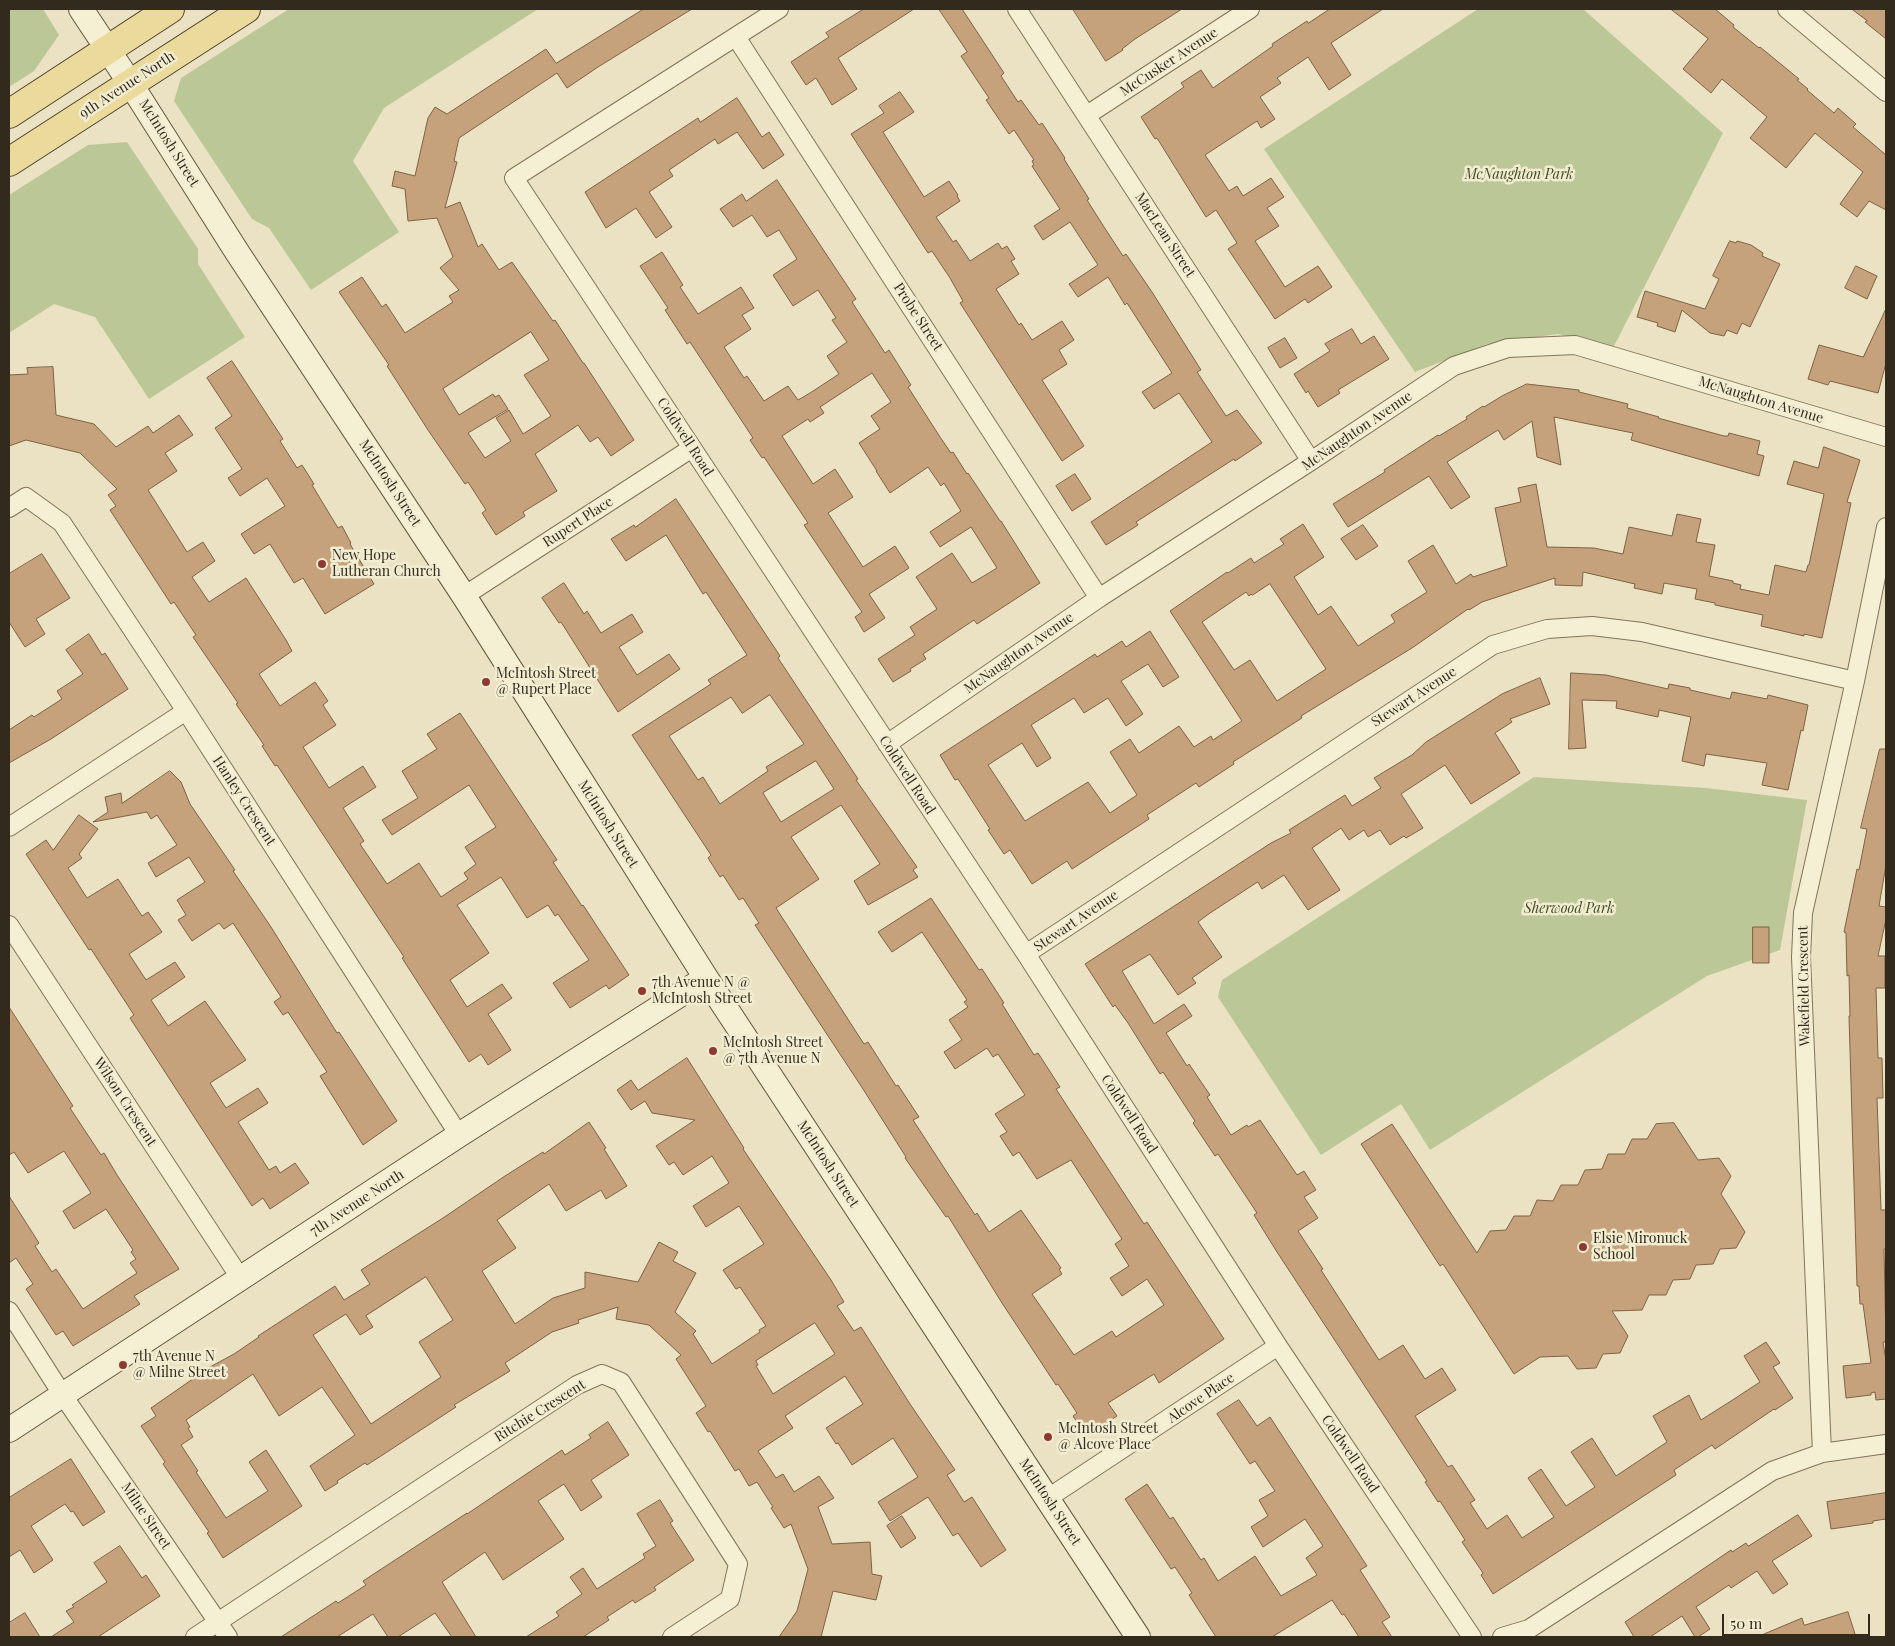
<!DOCTYPE html>
<style>
body{margin:0}
#map{position:relative;width:1895px;height:1646px;overflow:hidden;background:#eae2c2;font-family:"Playfair Display",serif}
canvas{display:block}
.frame{position:absolute;inset:0;border:10px solid #332a1e;pointer-events:none}
.scale{position:absolute;left:1722px;top:1614px;width:148px;height:22px;box-sizing:border-box;border:2px solid #332a1e;border-top:0;padding-left:6px;font-size:15px;line-height:18px;white-space:nowrap;color:#332a1e;-webkit-text-stroke:4px #f2ecd1;paint-order:stroke}
</style>
<div id="map">
<canvas width="1895" height="1646"></canvas>
<div class="frame"></div>
<div class="scale">50 m</div>
</div>
<script>
const ctx = document.querySelector('canvas').getContext('2d');
ctx.lineJoin = 'round';
function fill(path, color) { ctx.fillStyle = color; ctx.fill(path, 'evenodd'); }
function trace(path, color, width, dash) { ctx.strokeStyle = color; ctx.lineWidth = width; ctx.lineCap = dash ? 'butt' : 'round'; ctx.setLineDash(dash || []); ctx.stroke(path); }
function label(font, color, halo, rows, align = 'center') {
  ctx.font = font + ' "Playfair Display",serif'; ctx.lineWidth = 5; ctx.setLineDash([]); ctx.textBaseline = 'middle'; ctx.strokeStyle = halo; ctx.fillStyle = color; for (const [text, x, y, turn = 0] of rows) {
    ctx.save(); ctx.translate(x, y); ctx.rotate((+turn || 0) * Math.PI / 180); ctx.textAlign = isNaN(turn) ? turn : align; if (halo) ctx.strokeText(text, 0, 0); ctx.fillText(text, 0, 0); ctx.restore();
  }
}
const green = new Path2D(`
 M9 9H43L59 35 34 71 9 87Z
 M289 9H538L384 108 353 161 399 232 311 290 269 228 252 219 174 101 181 78Z
 M1478 9H1583L1723 133 1614 346 1558 334 1487 344 1415 372 1264 149Z
 M127 142 198 249V264L245 337 149 399 95 317 54 304 9 333V195L88 145Z
 M1534 777 1706 788 1807 800 1780 950 1707 976 1430 1150 1401 1104 1321 1155 1218 997 1222 980Z`);
const building = new Path2D(`
 M644 9H692L598 67 567 88 557 73 459 138 454 161 457 162 445 208 460 202 478 247 482 244 499 270 512 262 553 321 555 320 583 363H584L634 440 611 456 598 437 590 442 578 425 535 454 557 491 523 512 525 516 496 535 482 513 486 510 468 482 465 484 428 430 387 366 389 365 339 292 362 277 382 307 386 304 405 333 453 302 449 296 459 290 440 268 453 257 437 218 408 221 405 189 392 186 395 171 415 176 428 118 435 107 447 114 546 49 556 63ZM531 332 549 360 524 375 551 416 523 434 509 410 496 418 511 441 485 458 468 433 508 409 499 395 495 397 493 394 459 415 443 389Z
 M864 9H914L838 58 857 89 832 105 816 78 806 85 791 62 829 37 826 33Z
 M939 9H962L1004 73 1001 76 1018 102 1021 100 1039 125 1042 123 1065 158 1064 159 1089 199 1087 200 1104 227 1123 256 1126 254 1152 292 1201 370 1197 372 1226 416 1237 410 1262 443 1235 461 1234 459 1136 522 1138 525 1106 545 1091 522 1212 442 1179 393 1154 409 1142 392 1172 373 1127 303 1125 305 1108 277 1078 297 1069 284 1098 265 1070 222 1043 240 1034 226 1060 209 1032 166 1034 165 1032 161 1034 160 1014 130 1009 134 986 100 989 98 961 56 967 52Z
 M1073 9H1182L1135 39 1122 49 1123 50 1106 61Z
 M1330 9H1383L1331 43 1351 75 1329 90 1308 57 1277 78 1281 83 1260 97 1275 119 1261 128 1257 121 1205 155 1229 191 1237 186 1243 196 1271 178 1284 197 1267 208 1279 226 1255 241 1285 287 1318 266 1332 287 1308 303 1305 299 1275 319 1228 249 1237 243 1216 210 1206 217 1157 138 1155 139 1141 117 1184 87 1181 83 1201 70 1213 88 1273 46 1272 44 1307 21 1308 23Z
 M1671 9H1715L1734 25 1733 27 1759 48 1760 47 1799 79 1797 80 1808 89 1807 90 1834 113 1838 108 1856 124 1853 127 1886 155V210L1869 201 1857 217 1840 204 1863 172 1815 133 1786 168 1750 138 1767 117 1722 79 1711 93 1683 69 1708 39Z
 M1852 9H1886V39L1865 22 1867 21Z
 M900 92 914 112 883 132 924 197 949 181 958 195 957 196 960 201 936 217 953 242 956 240 970 261 998 243 1002 249 1007 246 1015 259 1011 261 1019 274 996 289 1019 325 1021 323 1032 340 1062 321 1074 340 1059 350 1067 364 1042 380 1084 446 1062 461 960 303 963 301 950 278 932 251 928 253 851 134 884 113 879 106Z
 M737 98 762 137 769 132 784 155 763 169 737 132 718 144 715 139 669 170 673 176 649 192 672 227 656 238 636 208 606 228 585 192 698 118 700 122Z
 M777 180 856 299 852 302 885 353 889 350 911 385 908 387 940 437 951 453 953 452 967 474 968 473 1000 521H1001L1040 583 977 624 974 620 923 654 926 659 910 669 911 671 893 682 878 659 915 635 910 627 937 609 916 577 952 553 972 583 997 568 971 527 940 547 930 532 961 511 944 483 941 486 928 467 890 493 876 471H877L859 443 880 429 871 416 891 402 872 373 820 407 824 413 810 422 808 419 782 436 813 484 835 469 853 497 828 513 863 567 895 546 909 568 869 594 885 618 864 632 855 617 862 612 804 525 808 523 764 457 762 458 750 440 753 438 690 342 687 344 665 310 668 308 640 266 662 252 683 285 680 287 698 314 741 287 754 308 742 315 751 329 724 347 744 378 747 376 764 401 788 386 798 400 810 393 839 374 827 356 847 342 832 320 836 318 818 290 793 306 773 275 797 259 779 230 767 237 752 215 733 227 720 209 742 194 746 201Z
 M1730 241 1736 243 1737 241 1751 245 1763 253 1762 256 1780 264 1750 327 1742 323 1737 334 1727 330 1724 336 1710 333 1682 310 1675 332 1657 326 1658 323 1637 317 1645 291 1705 309 1719 279 1713 276Z
 M1856 266 1877 276 1867 299 1845 288Z
 M1886 309V363L1878 393 1830 381 1828 385 1808 379 1819 345 1863 357Z
 M1352 329 1361 344 1374 336 1389 359 1338 390 1340 393 1318 407 1308 391 1306 393 1294 374 1330 351 1325 344Z
 M1285 338 1297 358 1280 368 1268 348Z
 M232 361 283 439 280 441 297 468 302 465 314 484 312 485 338 528 342 526 351 543 350 544 374 584 325 614 303 578 294 583 270 544 254 554 241 534 285 506 267 478 240 496 228 478 242 469 215 428 232 416 207 378Z
 M53 367 56 415 94 424 116 447 148 426 153 433 179 415 193 435 165 453 177 471 148 490 187 552 203 542 215 561 192 577 209 602 246 578 286 640 292 651 259 674 280 706 315 682 328 701 323 705 336 725 303 747 329 788 363 766 376 787 343 808 364 841 360 844 387 884 419 863 441 897 468 879 464 873 476 864 465 847 496 827 469 785 392 835 382 820 418 798 402 771 437 749 427 734 460 713 557 860 553 862 582 906 583 905 629 975 609 989 606 985 570 1008 553 983 589 960 558 914 555 916 548 905 527 918 501 877 457 905 489 953 450 980 467 1007 502 984 512 998 488 1014 511 1050 488 1065 481 1054 469 1062 402 958 404 957 277 765 275 766 262 746 264 745 236 704 238 703 193 637 196 635 174 602 171 604 110 510 116 506 108 495 117 489 80 453 26 440 9 446V375L28 374 27 368Z
 M1527 384 1579 390V392L1628 404 1627 408 1659 417 1658 418 1724 436H1728L1729 433 1760 441 1757 454 1764 456 1759 476 1631 440 1633 433 1554 417 1561 465 1537 457 1532 421 1504 440 1498 430 1447 462 1470 497 1451 509 1429 476 1348 527 1333 504 1385 472 1384 470 1438 435 1439 436 1467 419 1466 417 1483 406 1484 407 1502 396Z
 M1824 447 1860 460 1847 502 1851 503 1822 638 1804 634V636L1761 626 1763 615 1715 605V603L1695 599 1697 589 1664 583 1662 594 1634 588 1635 584 1583 572 1582 586 1555 585V578L1482 602 1469 610 1468 609 1412 648 1301 716 1302 718 1233 762 1234 764 1199 787 1196 783 1147 815 1149 819 1072 869 1067 861 1032 884 1010 850 1004 854 988 830 990 829 958 779 955 780 940 755 1095 654 1097 657 1122 641 1126 647 1150 631 1179 677 1163 687 1148 664 1121 681 1143 714 1126 726 1108 698 1084 713 1074 698 1031 725 1051 758 1037 767 1022 743 988 765 1025 821 1088 782 1110 813 1137 795 1110 752 1130 739 1139 753 1179 726 1194 747 1211 736 1213 740 1242 721 1170 611 1227 572 1228 573 1251 558 1254 563 1284 544 1280 539 1303 524 1324 557 1294 577 1318 615 1331 606 1358 646 1395 622 1391 615 1427 592 1408 561 1433 545 1456 584 1471 574 1473 577 1507 566 1495 508 1521 502 1518 488 1536 484 1547 547 1594 548 1623 554 1629 527 1672 536 1677 514 1701 519 1696 542 1715 545 1709 576 1733 581V583L1741 585 1740 589 1769 595 1775 565 1806 572 1808 565H1809L1824 494 1787 484 1794 461 1818 468ZM1270 584 1326 669 1277 701 1250 660 1234 670 1202 622 1246 592 1249 596 1251 594 1252 595Z
 M1075 474 1091 499 1072 511 1056 486Z
 M676 499 780 656 778 658 858 779 856 780 917 867 913 870 918 877 868 905 854 881 880 864 841 805 791 837 819 879 776 908 864 1044 868 1042 896 1086 898 1085 919 1117 913 1120 952 1180 975 1215 977 1213 989 1232 1021 1210 1061 1268 1059 1269 1062 1274 1032 1294 1074 1355 1112 1331 1116 1337 1164 1305 1147 1279 1122 1296 1110 1278 1129 1266 1115 1244 1122 1239 1071 1160 1037 1179 1019 1152 1013 1156 1000 1136 1007 1132 995 1114 1025 1095 998 1054 993 1057 987 1048 955 1069 944 1052 962 1040 949 1020 968 1007 964 1002 967 1000 922 932 892 952 878 932 931 898 979 970 982 969 1004 1003 1002 1004 1034 1055 1038 1053 1060 1087 1056 1089 1144 1224 1147 1222 1224 1339 1159 1383 1154 1374 1108 1403 1117 1416 1086 1436 1073 1416 1077 1413 1058 1384 1056 1385 1002 1303 948 1216 946 1217 905 1158 906 1157 863 1089 755 925 759 923 743 898 739 900 723 875 720 877 708 858 711 855 632 735 711 684 708 680 747 655 706 592 703 594 666 535 626 561 611 539 634 525 635 527ZM770 695 804 744 766 767 768 771 720 804 703 777 698 780 669 736 731 697 742 713ZM816 761 834 789 781 822 763 793Z
 M1363 525 1378 546 1356 560 1341 539Z
 M42 554 70 598 36 619 45 634 25 647 9 622V574Z
 M564 583 584 614 587 611 601 633 632 614 643 632 619 647 637 675 669 654 680 669 618 712 561 622 559 623 542 598Z
 M89 634 102 655 105 653 128 689 51 739 9 763V730L32 715 34 717 62 699 57 691 83 674 66 650Z
 M1571 673 1606 675 1668 689 1669 684 1690 688V690L1730 699 1732 692 1767 699 1768 695 1808 705 1803 731 1801 730 1788 790 1762 785 1767 763 1706 754 1704 766 1682 761 1691 717 1659 710 1658 717 1616 708 1617 701 1582 700 1586 748 1569 749Z
 M1540 678 1550 704 1510 719 1512 722 1495 733 1520 773 1471 804 1445 765 1401 794 1423 828 1406 838 1404 836 1390 845 1380 830 1368 837 1364 830 1349 840 1341 828 1312 848 1340 890 1308 910 1284 875 1262 889 1258 882 1256 883 1210 913 1198 922 1222 957 1192 978 1196 983 1178 995 1150 954 1122 971 1154 1024 1184 1004 1192 1016 1166 1033 1187 1066 1189 1064 1210 1095 1207 1097 1231 1135 1247 1125 1248 1127 1260 1120 1297 1175 1304 1171 1316 1190 1304 1197 1318 1218 1298 1231 1323 1269 1321 1270 1379 1360 1403 1345 1425 1379 1442 1368 1456 1390 1415 1416 1448 1467 1452 1465 1475 1500 1470 1503 1487 1529 1507 1515 1522 1538 1554 1517 1528 1478 1541 1469 1566 1506 1595 1487 1571 1452 1592 1438 1616 1476 1667 1442 1653 1416 1689 1395 1701 1420 1731 1401 1760 1382 1744 1356 1766 1342 1780 1363 1773 1367 1793 1398 1775 1410 1774 1409 1715 1449 1712 1445 1674 1470 1676 1475 1493 1594 1481 1575 1483 1573 1462 1542 1465 1540 1440 1501 1438 1502 1425 1482 1427 1481 1277 1252 1254 1215 1257 1213 1218 1154 1215 1156 1193 1123 1195 1121 1163 1072 1160 1074 1128 1023 1115 1005 1113 1007 1085 964 1271 843 1291 833 1289 830 1345 795 1352 806 1381 788 1374 778 1412 755 1426 742 1502 694Z
 M1880 749H1886V865L1879 906 1886 907V919L1878 956H1885V988H1876L1878 1058H1882L1883 1098H1877L1881 1210H1886V1249H1884L1886 1342H1883L1886 1361V1399L1876 1400 1875 1392 1871 1393V1395L1846 1398 1843 1366 1871 1363 1863 1304H1860L1859 1286H1857L1849 1016H1850L1849 975 1847 976 1846 933 1844 932 1857 869 1859 870 1867 829 1861 828Z
 M170 771 181 782 190 804 235 870 233 871 271 927 337 1033 339 1032 397 1121 363 1145 320 1076 327 1072 288 1012 283 1015 274 1002 281 997 233 923 224 929 219 923 192 941 178 920 186 915 177 900 205 882 189 857 156 877 148 863 177 845 157 815 151 819 147 812 93 822 108 812 105 797 121 793 122 803Z
 M79 815 98 829 79 854 82 858 68 868 87 898 118 879 142 916 148 912 162 932 129 954 146 980 175 962 185 977 151 1000 168 1026 205 1001 246 1060 210 1083 226 1108 258 1088 268 1103 238 1122 269 1170 276 1166 280 1173 295 1163 309 1183 270 1209 263 1198 252 1206 130 1018 134 1015 91 949 89 950 26 854 46 840 53 850Z
 M1753 927H1769V963H1753Z
 M9 1007 73 1106 70 1108 101 1155 104 1153 117 1175 179 1269 134 1296 140 1304 73 1346 63 1331 56 1335 26 1289 33 1284 16 1258 9 1263V1196L39 1243 35 1246 52 1272 56 1269 83 1309 137 1273 130 1263 136 1259 131 1252 133 1250 106 1209 74 1229 63 1211 91 1193 64 1151 28 1173 14 1152 9 1155Z
 M687 1058 744 1148 743 1149 831 1280 844 1302 837 1306 854 1331 861 1327 910 1404 955 1470 947 1475 964 1502 972 1497 1006 1550 981 1567 958 1533 953 1536 928 1497 890 1521 878 1502 918 1477 893 1438 852 1465 838 1443 836 1444 826 1428 863 1404 845 1376 785 1416 793 1428 758 1451 776 1478 783 1474 794 1492 819 1476 834 1498 818 1507 832 1544 870 1542 872 1574 882 1576 876 1600 833 1591 821 1637H779L797 1611 808 1569 791 1524 784 1528 771 1508 773 1507 757 1482 749 1486 739 1469 735 1471 710 1431 708 1432 696 1413 706 1406 676 1359 681 1355 649 1325 616 1319 618 1307 578 1320 579 1323 552 1332 505 1363 510 1371 454 1405 456 1407 384 1454 367 1465 365 1463 337 1481 338 1483 325 1491 310 1466 355 1435 322 1387 279 1416 253 1374 186 1420 190 1427 188 1428 193 1437 181 1445 198 1471 196 1472 226 1518 268 1491 249 1462 266 1450 302 1506 223 1558 207 1533 209 1532 163 1464 165 1462 141 1426 156 1416 151 1408 210 1367 234 1354 259 1337 258 1336 335 1286 344 1300 370 1284 361 1270 443 1218 505 1176 543 1152 544 1154 589 1122 606 1148 604 1149 627 1186 606 1199 601 1190 566 1211 549 1184 497 1220 516 1248 482 1271 515 1324 553 1298 585 1288V1272L638 1282 659 1242 678 1252 673 1261 696 1273 675 1312 696 1331 693 1334 712 1364 760 1332 759 1330 766 1326 740 1287 736 1289 723 1270 764 1244 739 1206 706 1227 693 1206 729 1183 712 1156 683 1175 674 1162 669 1165 656 1146 695 1120 652 1113 645 1101 631 1110 617 1090 631 1080 638 1090ZM426 1277 453 1320 419 1342 441 1377 371 1424 313 1335 346 1314 360 1335 373 1327 366 1316ZM815 1323 835 1354 773 1394 756 1366 758 1365 756 1361Z
 M1674 1123 1698 1160 1719 1158 1731 1176 1721 1194 1745 1232 1736 1248 1720 1249 1713 1264 1696 1265 1690 1279 1673 1280 1666 1295H1649L1642 1310 1612 1311 1628 1336 1620 1353 1603 1354 1596 1368 1577 1369 1568 1356 1540 1357 1514 1374 1443 1264 1440 1266 1361 1144 1392 1124 1477 1253 1490 1231 1506 1230 1514 1216H1530L1537 1200 1553 1201 1561 1185H1578L1585 1170 1602 1169 1608 1154H1625L1632 1139H1647L1656 1124Z
 M1239 1400 1257 1426 1270 1417 1367 1566 1360 1570 1390 1617 1382 1622 1392 1637H1359L1344 1614 1342 1615 1332 1600 1272 1637H1216L1189 1595 1192 1593 1175 1567 1171 1569 1125 1499 1147 1484 1170 1519 1173 1517 1201 1560 1204 1558 1218 1581 1255 1556 1281 1596 1317 1575 1306 1558 1323 1546 1305 1519 1263 1547 1251 1527 1268 1516 1259 1500 1275 1491 1255 1461 1250 1464 1217 1414Z
 M608 1422 629 1455 591 1480 602 1497 581 1511 564 1484 538 1501 564 1539 503 1580 485 1552 442 1582 476 1637H452L435 1613 398 1637H388L373 1614 337 1637H281L336 1601 338 1603 366 1585 363 1581 467 1513V1514L562 1450 565 1455 591 1438 589 1435Z
 M71 1459 105 1512 83 1526 73 1511 71 1512 65 1504 31 1526 53 1560 34 1573 20 1550 9 1557V1498Z
 M1886 1493V1519L1873 1521V1523L1831 1529 1827 1502Z
 M660 1500 673 1521 670 1523 694 1560 654 1587 656 1590 635 1603 633 1600 607 1617 609 1620 583 1637H526L559 1616 556 1612 582 1594 570 1577 583 1568 597 1589 645 1558 643 1554 656 1546 637 1514Z
 M1798 1515 1812 1536 1772 1561 1788 1584 1773 1594 1757 1571 1731 1588 1729 1585 1696 1607 1710 1629 1698 1637H1695L1682 1616 1650 1637H1634L1625 1622 1731 1550 1732 1552 1746 1543 1748 1546Z
 M902 1516 916 1538 901 1548 887 1526Z
 M120 1546 142 1578 146 1575 160 1596 98 1637H51L74 1622 66 1611 74 1607 72 1605 107 1582 94 1563Z
 M1848 1612 1856 1637H1757L1802 1618 1804 1625Z
 M25 1613 40 1637H9V1623Z`);
const street = new Path2D(`
 M779 9 514 178 1026 954 1278 1346 1472 1637
 M1017 9 1311 461
 M1787 9 1886 92
 M736 37 1099 598
 M1087 115 1250 9
 M9 508 26 497 62 523 186 711 459 1135
 M464 596 692 448
 M887 744 1099 598 1311 461 1454 366 1508 348 1575 345 1886 437
 M9 827 186 711
 M9 925 241 1279
 M1026 954 1493 645 1547 629 1592 626 1642 632 1855 681
 M9 1311 62 1394 228 1637
 M1822 1453 1801 957 1803 913 1855 681 1886 527
 M1048 1498 1278 1346
 M195 1637 577 1385 602 1374 621 1382 738 1564 730 1599 672 1637
 M1502 1637 1529 1629 1772 1471 1822 1453 1886 1444`);
const secondary = new Path2D(`
 M81 9 130 83 237 252 464 596 706 978 1138 1637
 M9 1430 459 1135 706 978`);
const primary = new Path2D(`
 M9 114 170 9
 M9 162 246 9`);
const markers = [
 [322,564,5,"#8c3a30"],
 [486,682,5,"#8c3a30"],
 [642,991,5,"#8c3a30"],
 [713,1051,5,"#8c3a30"],
 [1583,1247,5,"#8c3a30"],
 [123,1365,5,"#8c3a30"],
 [1048,1437,5,"#8c3a30"]
];
const streetNames = [
 ["McCusker Avenue",1169,62,-33],
 ["9th Avenue North",127,85,-33],
 ["McIntosh Street",169,143,58],
 ["MacLean Street",1165,235,57],
 ["Probe Street",918,317,57],
 ["McNaughton Avenue",1761,400,17],
 ["McNaughton Avenue",1357,431,-34],
 ["Coldwell Road",685,437,57],
 ["McIntosh Street",390,483,57],
 ["Rupert Place",578,522,-33],
 ["McNaughton Avenue",1019,653,-35],
 ["Stewart Avenue",1414,697,-33],
 ["Coldwell Road",907,775,57],
 ["Hanley Crescent",244,801,57],
 ["McIntosh Street",608,824,58],
 ["Stewart Avenue",1076,921,-34],
 ["Wakefield Crescent",1804,986,-91],
 ["Wilson Crescent",125,1102,57],
 ["Coldwell Road",1129,1114,57],
 ["McIntosh Street",828,1164,57],
 ["7th Avenue North",357,1203,-33],
 ["Alcove Place",1201,1398,-34],
 ["Ritchie Crescent",540,1411,-32],
 ["Coldwell Road",1350,1454,56],
 ["McIntosh Street",1050,1502,57],
 ["Milne Street",146,1516,56]
];
const parkNames = [
 ["McNaughton Park",1519,175],
 ["Sherwood Park",1569,909]
];
const poiNames = [
 ["New Hope",332,556],
 ["Lutheran Church",332,572],
 ["McIntosh Street",496,674],
 ["@ Rupert Place",496,690],
 ["7th Avenue N @",652,983],
 ["McIntosh Street",652,999],
 ["McIntosh Street",723,1043],
 ["@ 7th Avenue N",723,1059],
 ["Elsie Mironuck",1593,1239],
 ["School",1593,1255],
 ["7th Avenue N",133,1357],
 ["@ Milne Street",133,1373],
 ["McIntosh Street",1058,1429],
 ["@ Alcove Place",1058,1445]
];
fill(green, '#bcc797');
fill(building, '#c5a27b');
trace(building, '#7f6143', 1);
trace(street, '#82745b', 20);
trace(secondary, '#63553e', 26);
trace(primary, '#50422f', 30);
trace(street, '#f5efd4', 18);
trace(secondary, '#f5efd4', 24);
trace(primary, '#eadb9c', 28);
for (const [x, y, r, color] of markers) { const dot = new Path2D(); dot.arc(x, y, r, 0, 2 * Math.PI); ctx.fillStyle = color; ctx.fill(dot); trace(dot, '#f2ecd1', 2); }
label('14px', '#332a1e', '#f2ecd1', streetNames);
label('italic 14px', '#3f4d26', '#f2ecd1', parkNames);
label('14px', '#332a1e', '#f2ecd1', poiNames, 'left');
</script>
